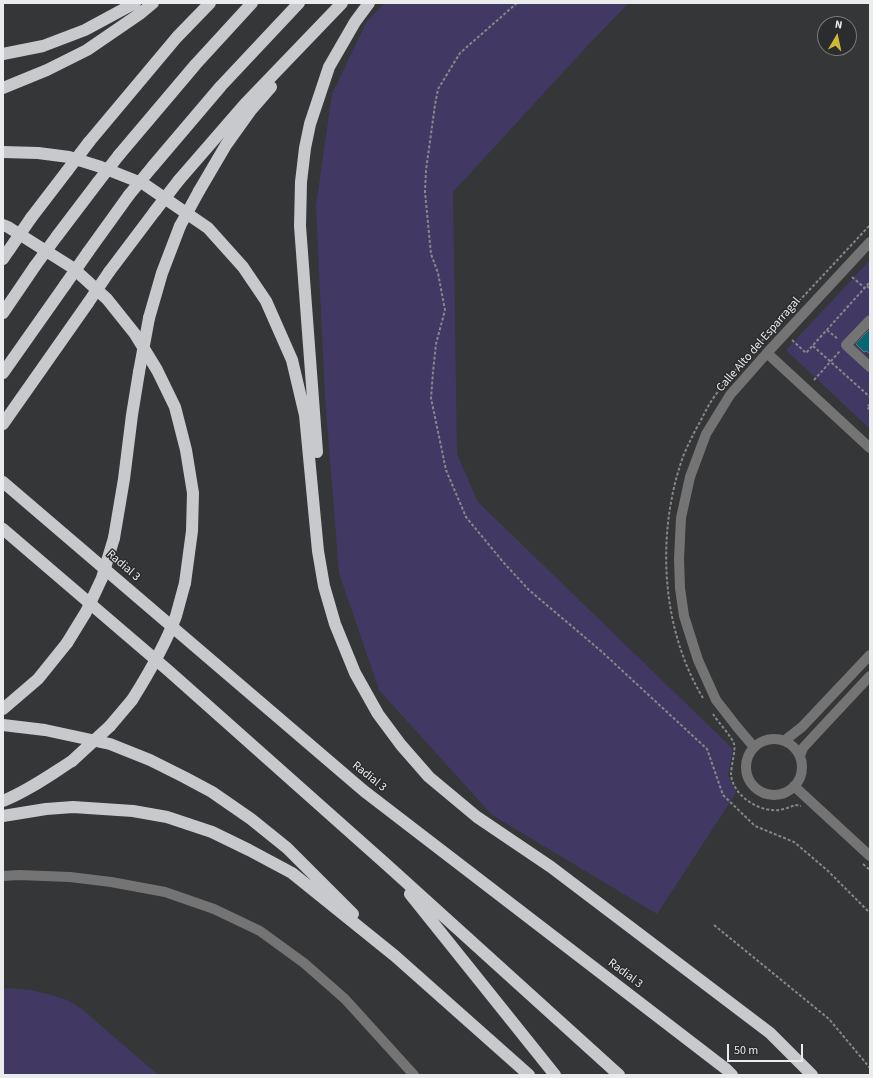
<!DOCTYPE html>
<style>
body{margin:0}
#map{position:relative;width:873px;height:1078px;overflow:hidden;background:#343638;font-family:"Source Sans 3",sans-serif}
canvas{display:block}
.frame{position:absolute;inset:0;border:4px solid #e9ebec;pointer-events:none}
.north{position:absolute;left:817px;top:16px;width:40px;height:40px;box-sizing:border-box;background:#2a2c2e;border:1px solid #76787a;border-radius:50%;rotate:9deg;font-size:11px;font-weight:700;line-height:16px;text-align:center;color:#e9ebec}
.north::after{content:'';display:block;margin:auto;width:14px;height:18px;background:#d0b837;clip-path:polygon(50% 0,100% 100%,50% 72%,0 100%)}
.scale{position:absolute;left:727px;top:1044px;width:76px;height:18px;box-sizing:border-box;border:2px solid #e9ebec;border-top:0;padding-left:5px;font-size:12px;line-height:14px;white-space:nowrap;color:#e9ebec;-webkit-text-stroke:3px #2a2c2e;paint-order:stroke}
</style>
<div id="map">
<canvas width="873" height="1078"></canvas>
<div class="frame"></div>
<div class="north">N</div>
<div class="scale">50 m</div>
</div>
<script>
const ctx = document.querySelector('canvas').getContext('2d');
ctx.lineJoin = 'round';
function fill(path, color) { ctx.fillStyle = color; ctx.fill(path, 'evenodd'); }
function trace(path, color, width, dash) { ctx.strokeStyle = color; ctx.lineWidth = width; ctx.lineCap = dash ? 'butt' : 'round'; ctx.setLineDash(dash || []); ctx.stroke(path); }
function label(font, color, halo, rows, align = 'center') {
  ctx.font = font + ' "Source Sans 3",sans-serif'; ctx.lineWidth = 3; ctx.setLineDash([]); ctx.textBaseline = 'middle'; ctx.strokeStyle = halo; ctx.fillStyle = color; for (const [text, x, y, turn = 0] of rows) {
    ctx.save(); ctx.translate(x, y); ctx.rotate((+turn || 0) * Math.PI / 180); ctx.textAlign = isNaN(turn) ? turn : align; if (halo) ctx.strokeText(text, 0, 0); ctx.fillText(text, 0, 0); ctx.restore();
  }
}
const green = new Path2D(`
 M385 3H629L589 44 453 192 457 454 478 502 733 749 728 775 736 793 657 914 492 815 379 690 339 573 325 397 316 206 332 94 367 21Z
 M870 260V326L855 343 870 357V429L786 350Z
 M9 988 31 990 51 995 67 1000 82 1009 158 1075H3V989Z`);
const building = new Path2D(`
 M870 329V354L866 351 864 352 856 344Z`);
const path = new Path2D(`
 M517 3 460 53 438 89 435 105 426 170 425 192 431 254 438 273 445 310 436 344 433 372 431 398 446 470 466 517 504 563 529 590 601 651 707 749 723 795 755 826 794 842 827 870 870 913
 M852 277 865 288
 M867 286 870 289
 M827 330 838 339
 M792 340 806 353 870 282
 M813 346 870 397
 M814 380 840 351
 M870 404 867 407 870 410
 M703 698C660 627 656 530 684 454 688 445 692 437 696 429 702 419 706 409 712 400 722 385 734 372 745 359L870 225
 M713 714C718 722 732 737 734 744 736 750 731 766 731 774 732 793 754 809 772 810 780 811 788 808 795 805L801 806
 M863 864 870 870
 M714 925 829 1019 870 1068`);
const minor = new Path2D(`
 M870 320 846 345 870 367
 M767 353 870 448
 M746 767a28 28 0 1 1 56 0a28 28 0 1 1-56 0Z
 M784 741 802 727 870 655
 M754 747 737 727 716 700 698 660 684 616 680 588 679 559 681 518 690 477 706 434 730 395 767 353 870 242
 M800 756 803 748 813 737 870 676
 M794 786 870 856
 M3 876 19 875 70 877 111 882 165 892 214 909 260 931 304 963 345 999 414 1075`);
const highway = new Path2D(`
 M3 54 43 46 85 30 135 3
 M3 88 47 70 87 50 141 13 153 3
 M89 142 177 37 210 3
 M3 152 38 153 69 157 101 167 144 184 208 228 243 267 266 301 292 360 305 415 318 551 324 586 335 624 355 673 378 714 401 745 429 777 477 817 551 867 770 1033 812 1075
 M119 155 196 64 252 3
 M153 166 221 86 299 3
 M179 180 245 104 342 3
 M199 191 226 145 251 110 271 87
 M31 218 67 171
 M3 225 8 227 73 268 107 299 135 334 157 370 175 407 186 450 193 493 192 531 185 583
 M57 236 98 182
 M88 252 129 195
 M3 259 9 250
 M109 272 155 211
 M3 313 35 266
 M149 318 162 273 180 226
 M3 373 65 285
 M3 424 88 303
 M317 452 300 226 301 182 305 148 310 124 329 67 355 22 369 3
 M3 482 364 791 726 1069 732 1075
 M3 529 170 672 387 865 619 1075
 M114 538 124 479 132 415 139 372
 M3 709 38 679 67 643
 M3 725 45 730 110 744 150 760 184 777 212 792 251 819 287 848 353 914
 M110 726 132 700
 M3 801C28 791 50 775 72 761
 M3 816 46 809 73 807 133 811 167 817 212 832 249 850 292 873 395 956 529 1075
 M410 894 555 1075`);
const highwayBridge = new Path2D(`
 M67 171 89 142
 M98 182 119 155
 M129 195 153 166
 M155 211 179 180
 M180 226 199 191
 M9 250 31 218
 M35 266 57 236
 M65 285 88 252
 M88 303 109 272
 M139 372 149 318
 M67 643 86 612 102 578 114 538
 M132 700C149 673 165 646 176 616 179 605 182 594 185 583
 M72 761 110 726`);
const streetNames = [
 ["Calle Alto del Esparragal",759,345,-49],
 ["Radial 3",123,566,41],
 ["Radial 3",369,777,39],
 ["Radial 3",625,974,37]
];
fill(green, '#413964');
fill(building, '#046773');
trace(building, '#747878', 1);
trace(path, '#858789', 2, [3, 2]);
trace(minor, '#747475', 10);
trace(highway, '#c8c9cc', 12);
trace(highwayBridge, '#c8c9cc', 12);
label('12px', '#e9ebec', '#2a2c2e', streetNames);
</script>
